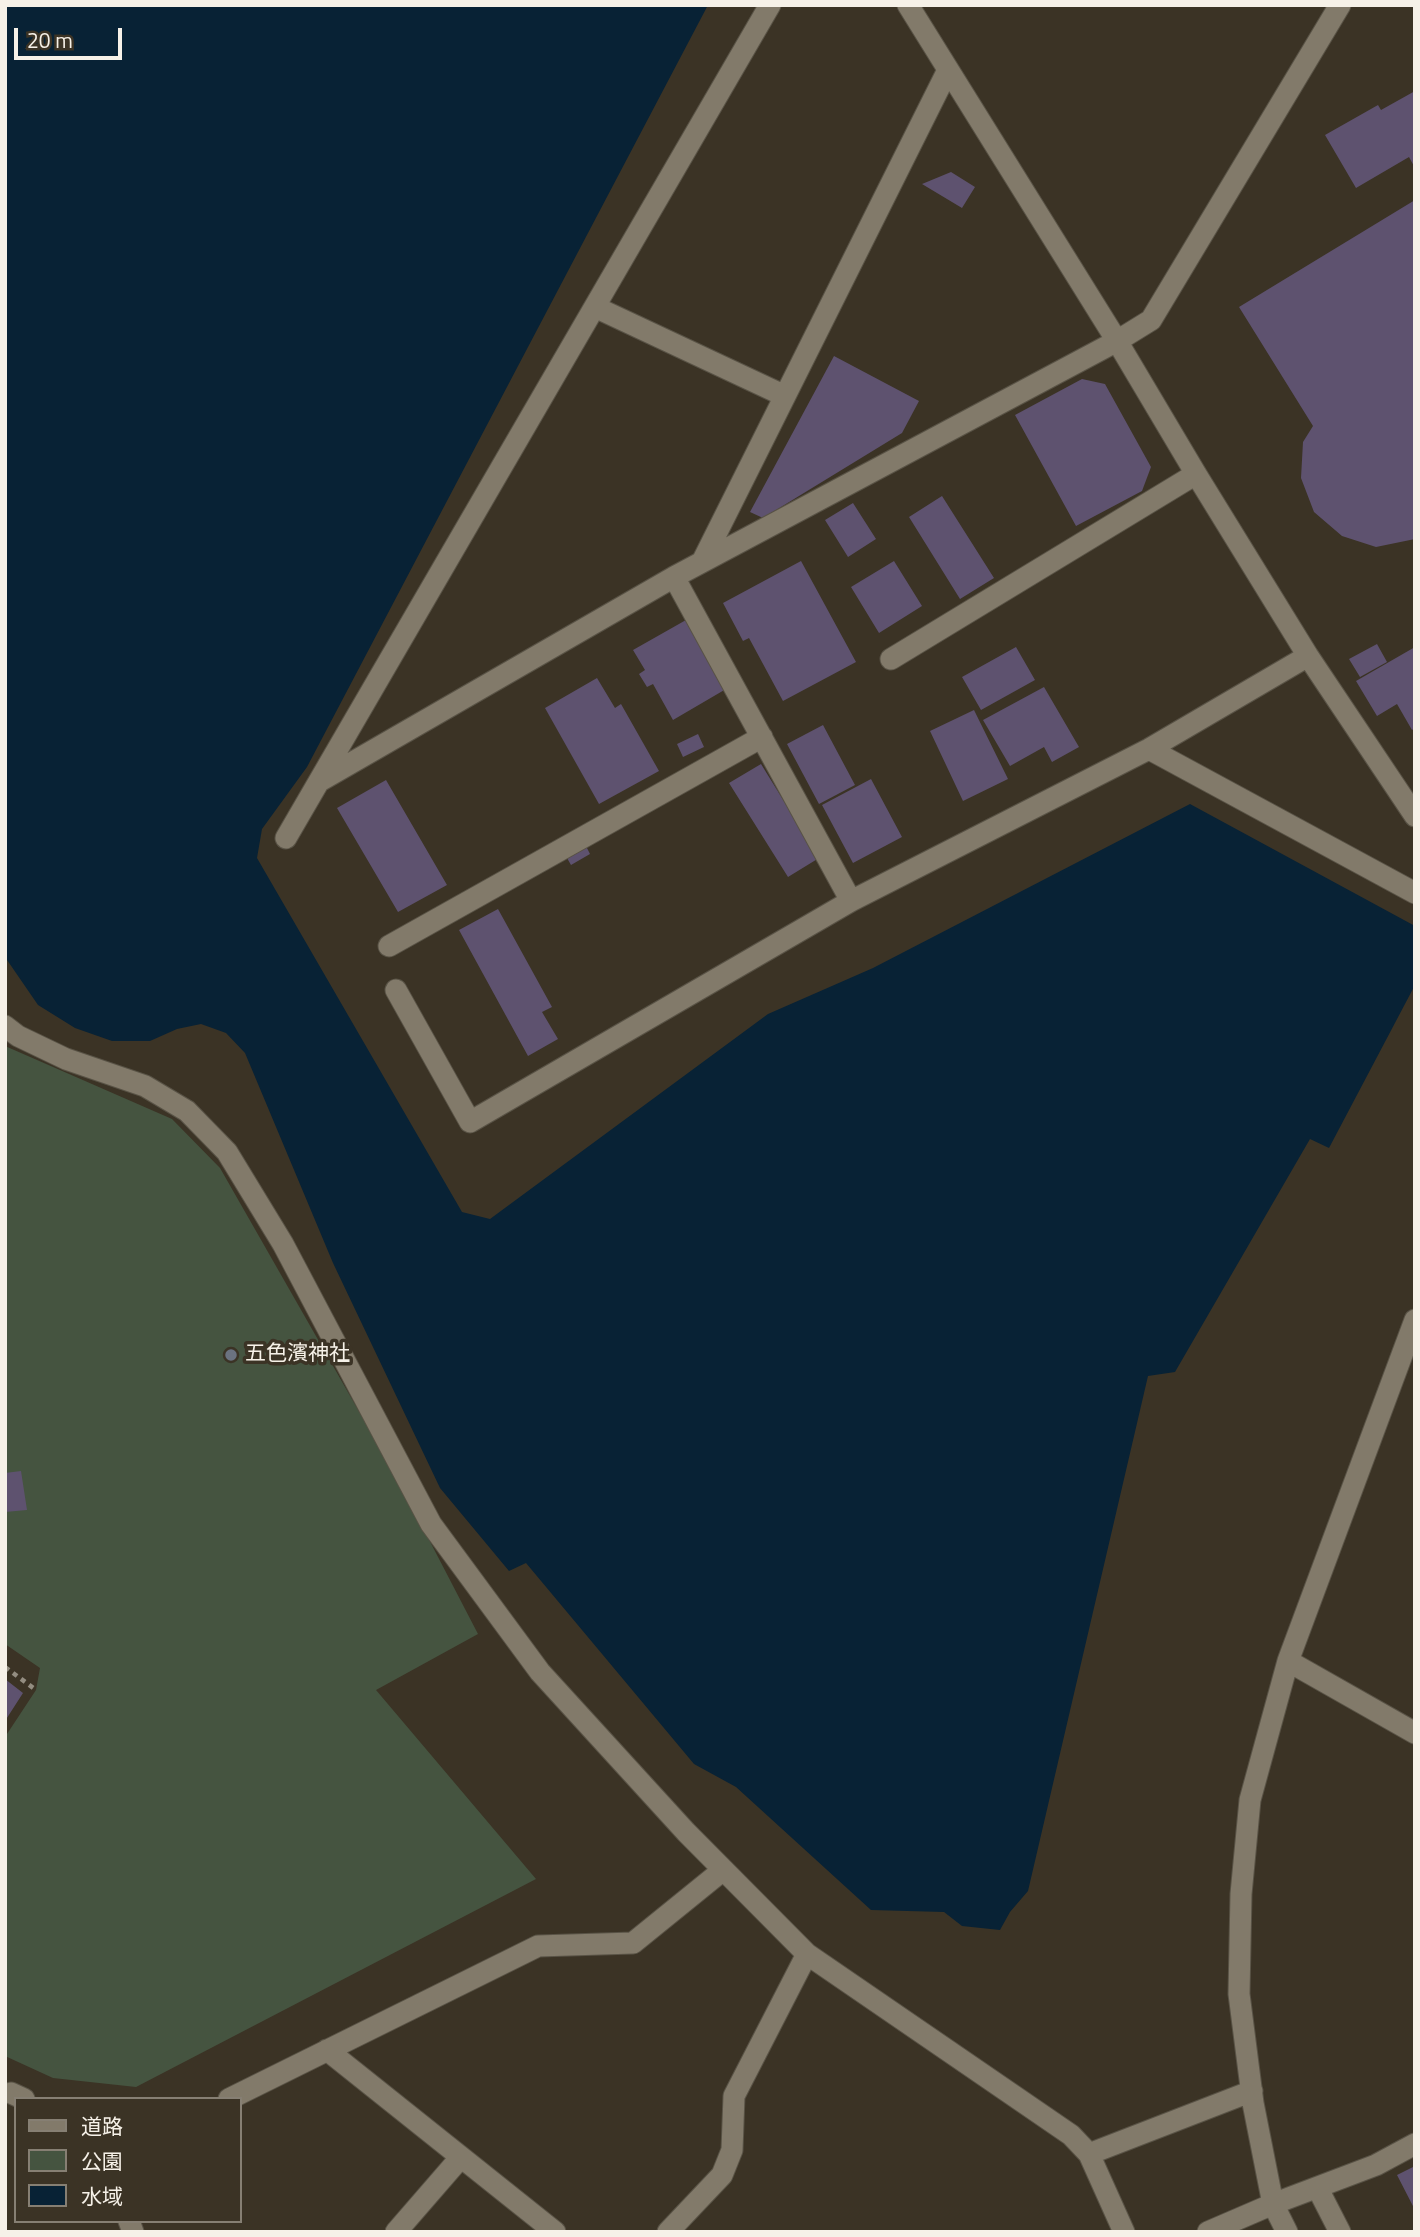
<!DOCTYPE html>
<meta charset="utf-8">
<style>
body{margin:0}
#map{position:relative;width:1420px;height:2237px;overflow:hidden;background:#3b3325;font-family:"Titillium Web","Noto Sans JP",sans-serif}
canvas{display:block}
.frame{position:absolute;inset:0;border:7px solid #f6f1e8;pointer-events:none}
.legend{position:absolute;left:14px;top:2097px;width:228px;height:126px;box-sizing:border-box;background:#3b3325;border:2px solid #867f73;margin:0;padding:9px 12px;list-style:none;font-size:21px;color:#f6f1e8}
.legend li{display:flex;align-items:center;gap:14px;height:35px}
.legend b{width:35px;border:2px solid #867f73}
.scale{position:absolute;left:14px;top:28px;width:108px;height:32px;box-sizing:border-box;border:4px solid #f6f1e8;border-top:0;padding-left:9px;font-size:21px;line-height:24px;white-space:nowrap;color:#f6f1e8;-webkit-text-stroke:5px #3b3325;paint-order:stroke}
</style>
<div id="map">
<canvas width="1420" height="2237"></canvas>
<div class="frame"></div>
<ul class="legend">
<li><b style="height:9px;background:#827a6a"></b>道路</li>
<li><b style="height:19px;background:#455440"></b>公園</li>
<li><b style="height:19px;background:#082235"></b>水域</li>
</ul>
<div class="scale">20 m</div>
</div>
<script>
const ctx = document.querySelector('canvas').getContext('2d');
ctx.lineJoin = 'round';
function fill(path, color) { ctx.fillStyle = color; ctx.fill(path, 'evenodd'); }
function trace(path, color, width, dash) { ctx.strokeStyle = color; ctx.lineWidth = width; ctx.lineCap = dash ? 'butt' : 'round'; ctx.setLineDash(dash || []); ctx.stroke(path); }
function label(font, color, halo, rows, align = 'center') {
  ctx.font = font + ' "Titillium Web","Noto Sans JP",sans-serif'; ctx.lineWidth = 7; ctx.setLineDash([]); ctx.textBaseline = 'middle'; ctx.strokeStyle = halo; ctx.fillStyle = color; for (const [text, x, y, turn = 0] of rows) {
    ctx.save(); ctx.translate(x, y); ctx.rotate((+turn || 0) * Math.PI / 180); ctx.textAlign = isNaN(turn) ? turn : align; if (halo) ctx.strokeText(text, 0, 0); ctx.fillText(text, 0, 0); ctx.restore();
  }
}
const green = new Path2D(`
 M5 1046 172 1119 220 1168 397 1478 478 1634 376 1690 536 1879 136 2087 53 2078 5 2056V1737L36 1690 40 1668 5 1644Z`);
const water = new Path2D(`
 M5 5H708L307 767 262 829 257 858 462 1212 490 1219 768 1014 873 968 1190 804 1415 926V985L1329 1148 1310 1139 1175 1372 1148 1376 1028 1891 1010 1912 1000 1930 962 1926 944 1912 871 1910 736 1787 694 1764 526 1563 509 1571 440 1488 333 1263 245 1053 226 1033 201 1024 177 1029 150 1041H112L75 1028 38 1005 5 957Z`);
const building = new Path2D(`
 M1415 91V168L1409 157 1356 188 1325 135 1378 105 1381 110Z
 M951 172 975 187 962 208 922 184Z
 M1415 200V539L1376 547 1342 536 1314 512 1301 478 1303 442 1313 426 1239 307Z
 M834 356 919 401 902 433 763 518 750 512Z
 M1082 379 1105 384 1151 467 1142 491 1076 526 1015 415Z
 M942 496 994 578 960 599 909 517Z
 M853 503 876 539 848 557 825 520Z
 M801 561 856 662 783 701 749 638 743 641 723 603Z
 M894 561 922 606 879 633 851 587Z
 M686 620 726 689 673 720 653 684 647 687 639 674 645 670 633 650Z
 M1377 644 1387 662 1360 677 1349 659Z
 M1016 647 1035 680 981 710 962 677Z
 M1415 647V728L1412 730 1397 704 1377 716 1356 681Z
 M597 678 615 708 621 704 659 771 599 804 545 708Z
 M1044 687 1079 747 1052 762 1044 747 1010 766 983 720Z
 M974 710 1008 779 963 801 930 731Z
 M823 725 855 785 819 804 787 744Z
 M698 734 704 747 683 757 677 744Z
 M761 764 819 858 788 877 729 783Z
 M871 779 902 837 853 863 822 805Z
 M386 780 447 885 398 912 337 808Z
 M586 846 590 854 571 865 567 858Z
 M498 909 552 1007 542 1012 558 1039 528 1056 459 930Z
 M21 1471 27 1510 5 1512V1473Z
 M5 1679 23 1693 5 1721Z
 M1415 2166V2210L1397 2175Z`);
const path = new Path2D(`
 M5 1667 36 1690`);
const minor = new Path2D(`
 M908 5 1117 341 1196 474 1308 656 1415 816
 M595 307 785 396
 M702 562 948 70
 M674 577 851 901
 M891 659 1196 474
 M1149 749 1415 893
 M320 781 674 577 1117 341 1151 320 1340 5
 M286 838 770 5
 M389 946 762 737
 M396 990 470 1122 851 901 1149 749 1308 656
 M5 1026 18 1036 66 1059 145 1086 187 1111 227 1152 283 1244 431 1524 540 1672 686 1832 807 1954 1071 2135 1089 2154 1124 2232
 M1288 1661 1415 1733
 M327 2050 555 2232
 M11 2093 24 2099
 M229 2099 538 1946 633 1943 723 1870
 M1089 2154 1252 2091
 M1318 2189 1340 2232
 M129 2221 133 2232
 M396 2232 461 2157
 M668 2232 722 2175 732 2150 734 2096 807 1954
 M1208 2232 1273 2204 1376 2165 1415 2144
 M1287 2232 1273 2204 1253 2103 1239 1994 1241 1894 1250 1800 1288 1661 1415 1320`);
const markers = [
 [231,1355,7,"#6b7280"]
];
const poiNames = [
 ["五色濱神社",245,1355]
];
fill(green, '#455440');
fill(water, '#082235');
fill(building, '#5e526f');
trace(minor, '#595346', 23);
trace(path, '#938d81', 4.5, [5, 5]);
trace(minor, '#827a6a', 21);
for (const [x, y, r, color] of markers) { const dot = new Path2D(); dot.arc(x, y, r, 0, 2 * Math.PI); ctx.fillStyle = color; ctx.fill(dot); trace(dot, '#3b3325', 2.5); }
label('21px', '#f6f1e8', '#3b3325', poiNames, 'left');
</script>
